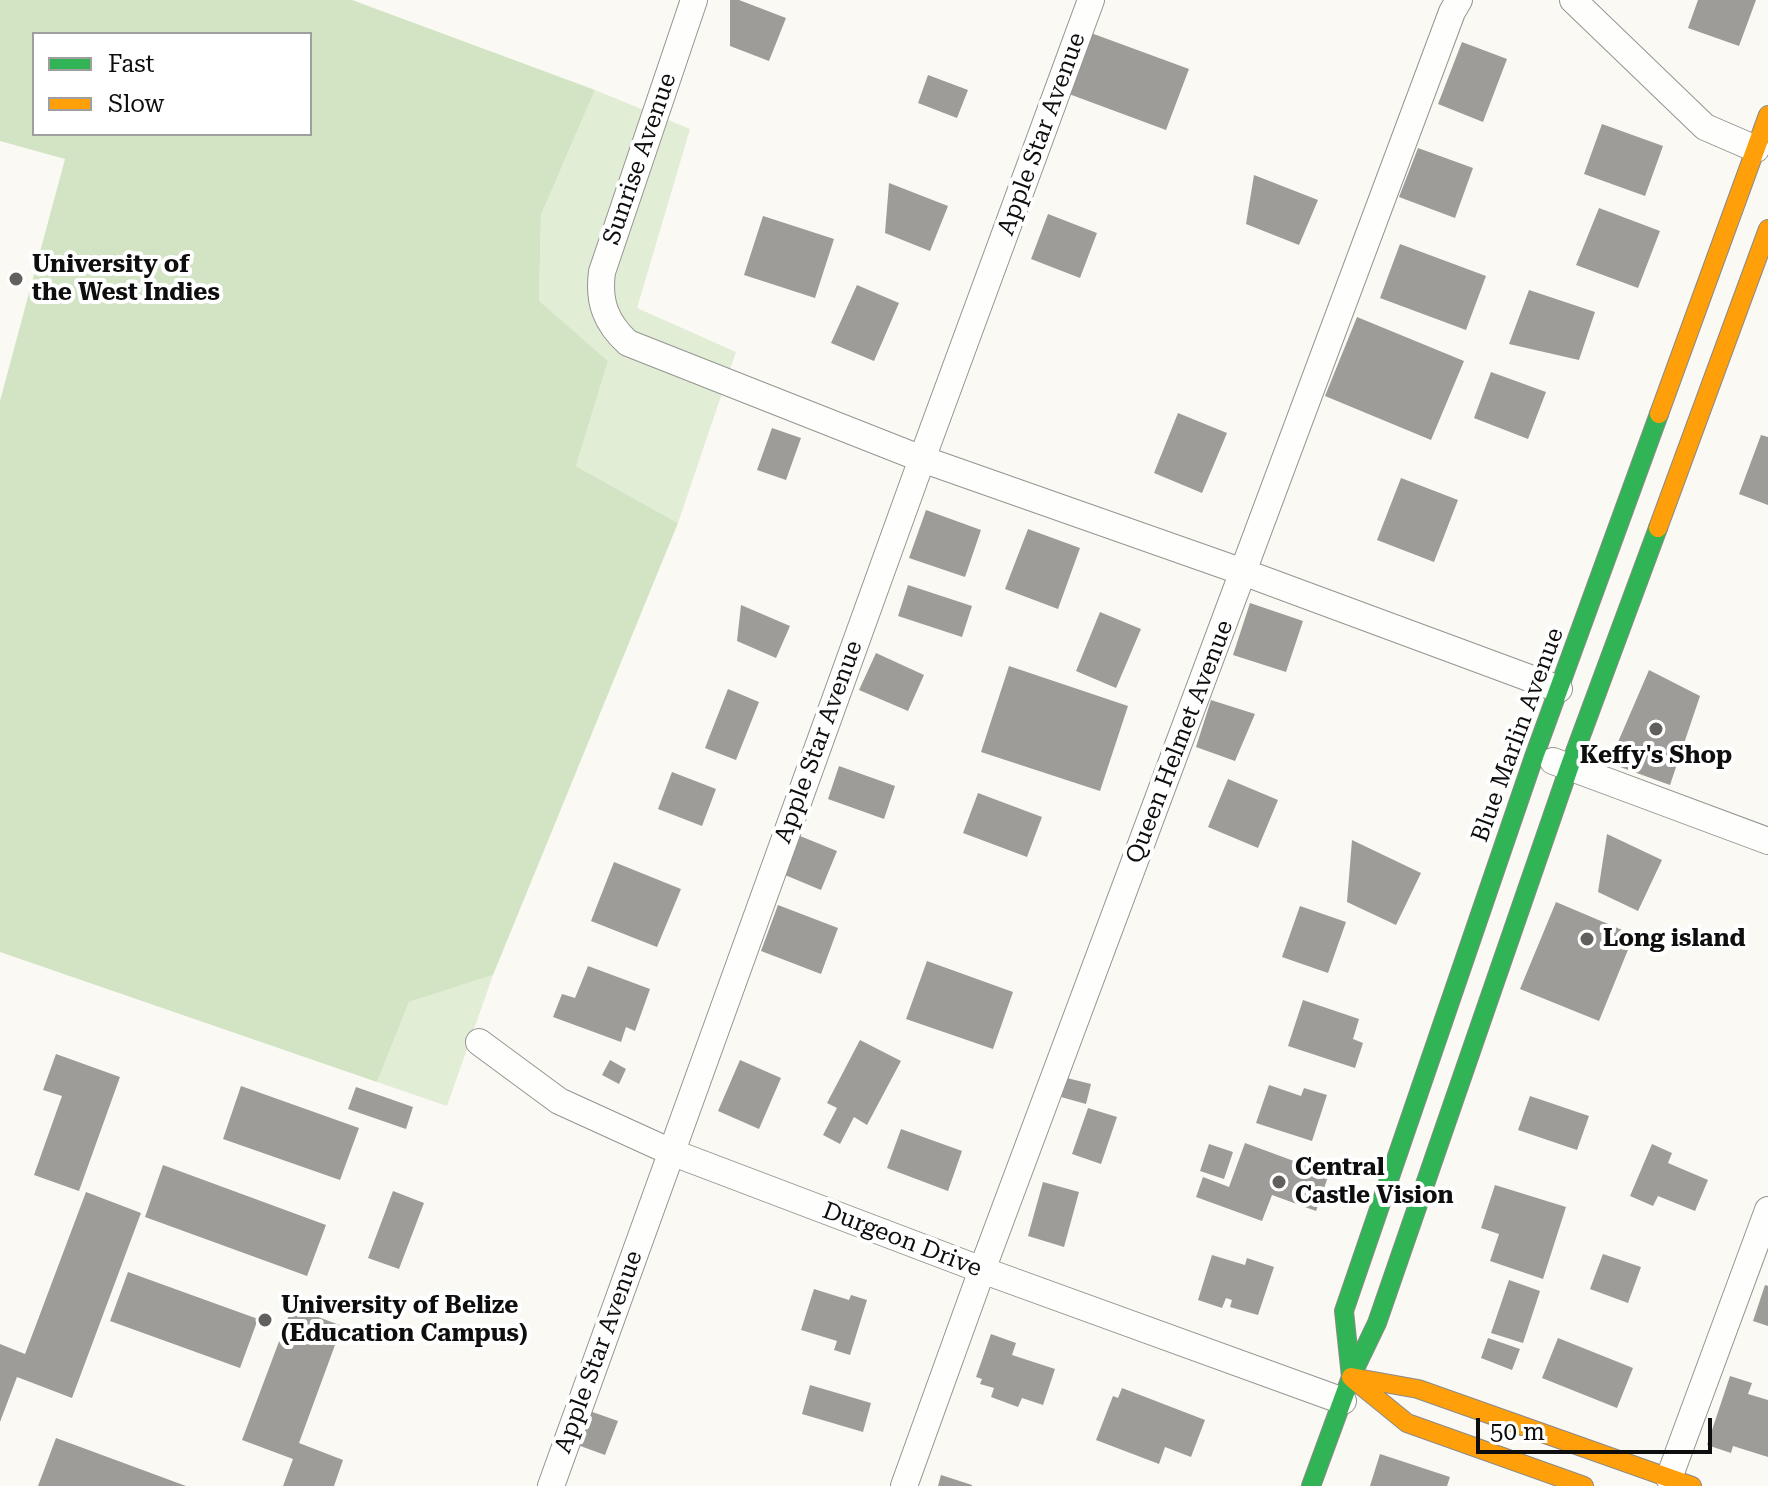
<!DOCTYPE html>
<style>
body{margin:0}
#map{position:relative;width:1768px;height:1486px;overflow:hidden;background:#faf9f3;font-family:"Roboto Serif",serif}
canvas{display:block}
.legend{position:absolute;left:32px;top:32px;width:280px;height:104px;box-sizing:border-box;background:#fff;border:2px solid #9f9f9f;margin:0;padding:10px 14px;list-style:none;font-size:24px;color:#0e0e0e}
.legend li{display:flex;align-items:center;gap:16px;height:40px}
.legend b{width:40px;border:2px solid #9f9f9f}
.scale{position:absolute;left:1476px;top:1418px;width:236px;height:36px;box-sizing:border-box;border:4px solid #0e0e0e;border-top:0;padding-left:10px;font-size:24px;line-height:28px;white-space:nowrap;color:#0e0e0e;-webkit-text-stroke:6px #fff;paint-order:stroke}
</style>
<div id="map">
<canvas width="1768" height="1486"></canvas>
<ul class="legend">
<li><b style="height:10px;background:#30b455"></b>Fast</li>
<li><b style="height:10px;background:#ff9f0a"></b>Slow</li>
</ul>
<div class="scale">50 m</div>
</div>
<script>
const ctx = document.querySelector('canvas').getContext('2d');
ctx.lineJoin = 'round';
function fill(path, color) { ctx.fillStyle = color; ctx.fill(path, 'evenodd'); }
function trace(path, color, width, dash) { ctx.strokeStyle = color; ctx.lineWidth = width; ctx.lineCap = dash ? 'butt' : 'round'; ctx.setLineDash(dash || []); ctx.stroke(path); }
function label(font, color, halo, rows, align = 'center') {
  ctx.font = font + ' "Roboto Serif",serif'; ctx.lineWidth = 8; ctx.setLineDash([]); ctx.textBaseline = 'middle'; ctx.strokeStyle = halo; ctx.fillStyle = color; for (const [text, x, y, turn = 0] of rows) {
    ctx.save(); ctx.translate(x, y); ctx.rotate((+turn || 0) * Math.PI / 180); ctx.textAlign = isNaN(turn) ? turn : align; if (halo) ctx.strokeText(text, 0, 0); ctx.fillText(text, 0, 0); ctx.restore();
  }
}
const green = new Path2D(`
 M595 90 690 129 637 308 736 352 678 523 576 466 608 361 539 302 541 215Z
 M493 975 447 1106 377 1082 409 1002Z`);
const forest = new Path2D(`
 M0 0H352L595 90 541 215 539 301 608 361 576 466 678 523 493 975 409 1002 377 1082 0 952V401L65 159 0 141ZM34 34H310V134H34Z`);
const building = new Path2D(`
 M730 0H739L786 18 769 61 730 46Z
 M1698 0H1756L1739 46 1688 28Z
 M1091 33 1189 69 1166 130 1069 94Z
 M1462 42 1507 59 1483 122 1438 104Z
 M928 75 968 90 957 118 918 103Z
 M1602 124 1663 146 1645 196 1584 174Z
 M1418 148 1473 168 1455 218 1399 197Z
 M1254 175 1318 200 1299 245 1246 224Z
 M889 183 948 206 930 251 885 233Z
 M1599 208 1660 231 1638 288 1576 265Z
 M1048 214 1097 233 1080 278 1031 259Z
 M763 216 834 239 815 298 744 275Z
 M1400 244 1486 276 1466 330 1380 298Z
 M857 285 899 303 874 361 831 343Z
 M1529 290 1595 312 1579 360 1509 344Z
 M1357 317 1464 361 1431 440 1325 396Z
 M1491 372 1546 392 1528 439 1474 418Z
 M1178 413 1227 433 1202 493 1154 473Z
 M772 428 801 438 786 480 757 470Z
 M1761 435 1768 437V505L1739 494Z
 M1401 478 1458 500 1434 562 1377 540Z
 M926 510 981 530 965 577 909 558Z
 M1028 529 1080 548 1058 609 1005 589Z
 M908 585 972 606 962 637 898 616Z
 M1250 603 1303 621 1286 672 1233 655Z
 M741 605 790 626 776 658 737 641Z
 M1100 612 1141 629 1116 688 1076 671Z
 M876 653 924 675 908 711 859 690Z
 M1009 666 1128 706 1100 791 981 752Z
 M1649 670 1700 696 1670 785 1609 763Z
 M728 689 759 702 736 760 705 748Z
 M1211 700 1255 714 1235 761 1196 747Z
 M839 766 895 786 884 819 828 799Z
 M672 772 716 789 702 826 658 809Z
 M1228 779 1278 800 1258 848 1208 827Z
 M978 793 1042 817 1027 857 963 833Z
 M1607 834 1662 860 1638 911 1598 892Z
 M800 836 837 851 821 890 785 875Z
 M1352 840 1421 873 1396 925 1347 902Z
 M614 862 681 889 657 947 591 921Z
 M1556 902 1634 935 1599 1021 1520 989Z
 M778 905 838 928 821 974 761 951Z
 M1300 906 1346 922 1328 973 1282 957Z
 M927 961 1013 992 993 1049 906 1019Z
 M588 966 650 989 635 1031 626 1027 621 1042 553 1017 562 994 575 998Z
 M1303 1000 1359 1019 1353 1039 1363 1043 1355 1068 1288 1046Z
 M860 1040 901 1061 867 1125 854 1117 840 1144 823 1135 837 1108 827 1103Z
 M56 1054 120 1077 79 1191 34 1175 62 1096 43 1090Z
 M610 1060 626 1069 619 1084 602 1075Z
 M740 1060 781 1078 759 1129 718 1111Z
 M1067 1078 1091 1084 1086 1104 1061 1097Z
 M1269 1085 1301 1096 1304 1088 1327 1095 1312 1141 1256 1123Z
 M241 1086 359 1128 340 1180 223 1139Z
 M356 1087 413 1107 406 1129 348 1109Z
 M1530 1096 1589 1116 1577 1150 1518 1130Z
 M1088 1108 1117 1117 1101 1164 1072 1154Z
 M901 1129 962 1151 948 1191 887 1168Z
 M1245 1143 1329 1174 1316 1211 1272 1195 1262 1221 1196 1197 1203 1177 1229 1187Z
 M1209 1144 1233 1152 1224 1179 1200 1171Z
 M1652 1144 1672 1153 1668 1163 1708 1180 1695 1211 1658 1196 1653 1206 1630 1196Z
 M163 1165 326 1225 307 1276 145 1217Z
 M1043 1182 1079 1192 1064 1247 1028 1236Z
 M1495 1185 1566 1207 1543 1279 1490 1261 1499 1234 1481 1228Z
 M393 1191 424 1203 399 1269 368 1258Z
 M86 1192 141 1213 72 1398 17 1377 0 1422V1344L25 1354Z
 M1603 1254 1641 1267 1628 1303 1590 1289Z
 M1212 1255 1245 1265 1247 1258 1274 1267 1258 1315 1230 1307 1232 1300 1226 1298 1222 1308 1198 1300Z
 M128 1272 258 1319 240 1368 110 1321Z
 M1509 1280 1540 1291 1523 1343 1491 1333Z
 M1765 1285 1768 1286V1326L1753 1321Z
 M814 1289 849 1300 851 1295 867 1300 850 1355 834 1350 837 1341 801 1330Z
 M292 1307 342 1326 299 1443 343 1460 334 1486H283L293 1459 242 1440Z
 M991 1334 1016 1343 1012 1355 1055 1369 1043 1405 1022 1398 1018 1407 991 1397 994 1388 980 1384 982 1379 976 1377Z
 M1488 1338 1520 1349 1512 1370 1481 1358Z
 M1558 1338 1633 1368 1617 1408 1542 1378Z
 M1730 1376 1752 1383 1748 1394 1768 1400V1457L1733 1446 1731 1453 1707 1445Z
 M810 1385 871 1403 863 1432 802 1414Z
 M1122 1388 1205 1420 1191 1457 1165 1447 1159 1464 1096 1440 1113 1396 1118 1398Z
 M584 1409 618 1421 605 1455 572 1443Z
 M56 1438 186 1486H38Z
 M1380 1454 1450 1477 1447 1486H1370Z
 M941 1475 972 1485V1486H938Z`);
const street = new Path2D(`
 M694 0 602 272C598 302 606 323 628 343L922 459 1243 572 1559 689
 M1573 0 1705 127 1756 149
 M1553 761 1768 841
 M479 1042 559 1101 671 1152 982 1270 1343 1401
 M1669 1478 1768 1210
 M551 1486 922 459 1091 0
 M904 1486 982 1270 1452 12 1459 0`);
const fast = new Path2D(`
 M1351 1377 1344 1311 1535 754 1659 414
 M1311 1486 1351 1377 1377 1323 1569 768 1658 528`);
const slow = new Path2D(`
 M1659 414 1768 115
 M1658 528 1768 229
 M1351 1377 1418 1389 1692 1486
 M1353 1379 1407 1423 1584 1486`);
const markers = [
 [16,279,8,"#61605e"],
 [1656,729,8,"#61605e"],
 [1587,939,8,"#61605e"],
 [1279,1182,8,"#61605e"],
 [265,1320,8,"#61605e"]
];
const streetNames = [
 ["Apple Star Avenue",1042,134,-70],
 ["Sunrise Avenue",640,159,-71],
 ["Blue Marlin Avenue",1518,735,-70],
 ["Apple Star Avenue",819,742,-70],
 ["Queen Helmet Avenue",1180,742,-69],
 ["Durgeon Drive",902,1240,21],
 ["Apple Star Avenue",599,1352,-70]
];
const poiNames = [
 ["University of",32,265],
 ["the West Indies",32,293],
 ["Keffy's Shop",1656,756,"center"],
 ["Long island",1603,939],
 ["Central",1295,1168],
 ["Castle Vision",1295,1196],
 ["University of Belize",281,1306],
 ["(Education Campus)",281,1334]
];
fill(green, '#e2edd5');
fill(forest, '#d2e4c4');
fill(building, '#9e9c98');
trace(street, '#949491', 28);
trace(fast, '#8b8a88', 20);
trace(slow, '#8b8a88', 20);
trace(street, '#fefefd', 26);
trace(fast, '#30b455', 18);
trace(slow, '#ff9f0a', 18);
for (const [x, y, r, color] of markers) { const dot = new Path2D(); dot.arc(x, y, r, 0, 2 * Math.PI); ctx.fillStyle = color; ctx.fill(dot); trace(dot, '#fff', 3); }
label('24px', '#0e0e0e', '#fff', streetNames);
label('bold 24px', '#0e0e0e', '#fff', poiNames, 'left');
</script>
